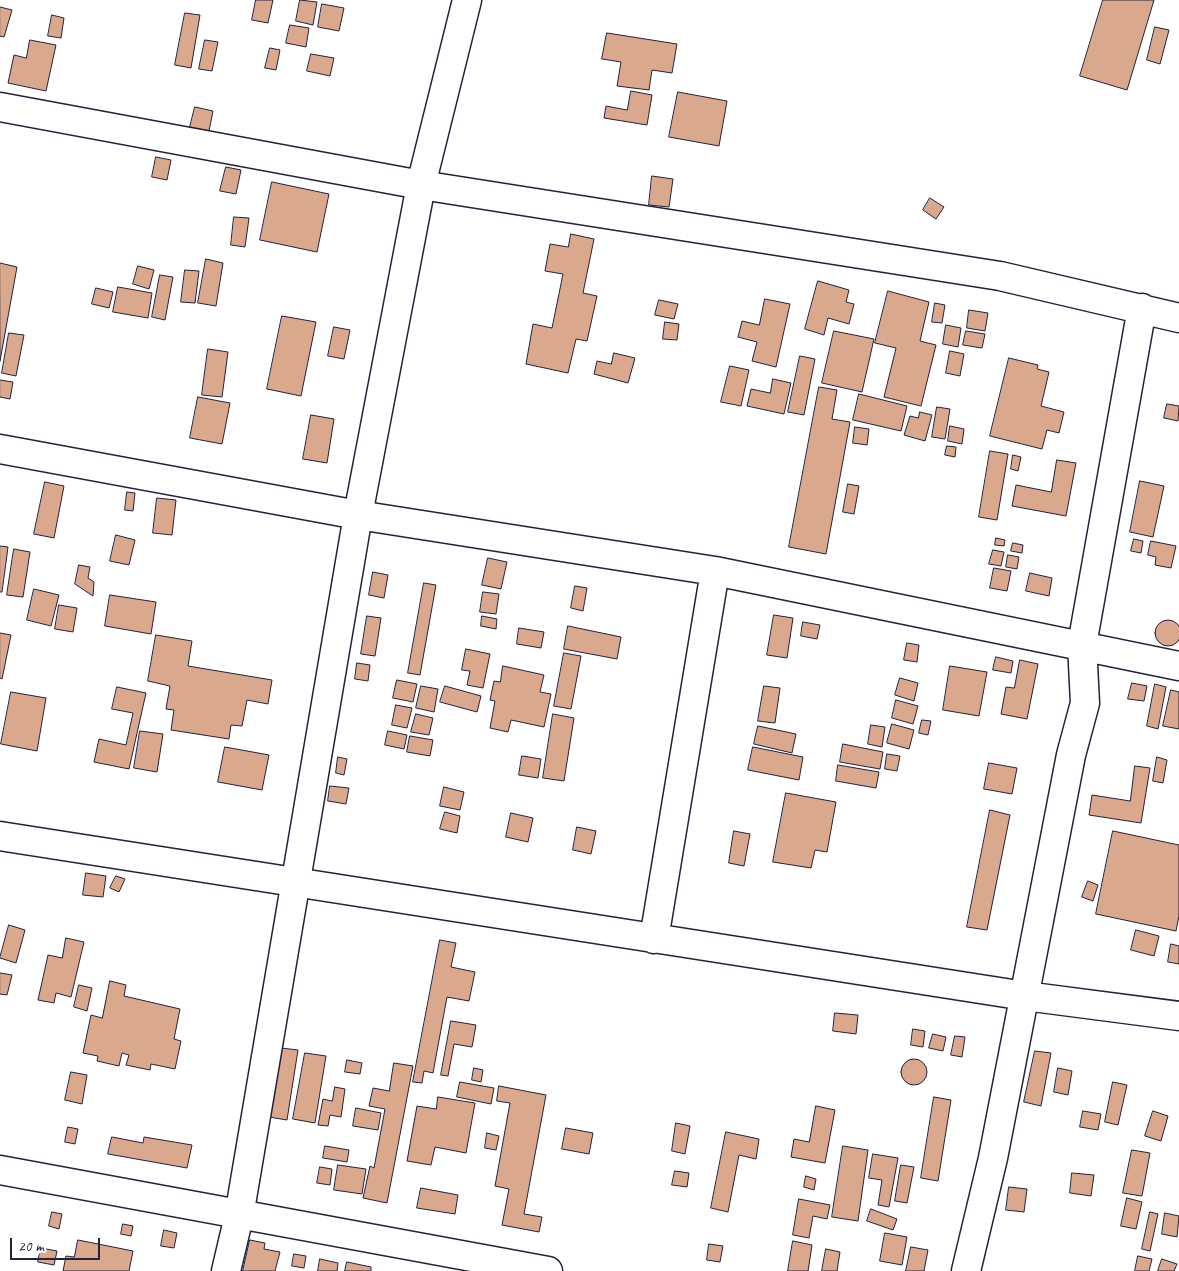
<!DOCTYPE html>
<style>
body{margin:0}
#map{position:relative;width:1179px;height:1271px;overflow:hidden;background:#fff;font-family:Caveat,sans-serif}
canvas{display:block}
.scale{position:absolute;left:10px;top:1238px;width:90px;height:22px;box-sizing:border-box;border:2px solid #22223b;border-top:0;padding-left:6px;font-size:15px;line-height:18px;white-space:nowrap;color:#22223b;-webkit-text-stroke:4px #fff;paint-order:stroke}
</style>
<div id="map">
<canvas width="1179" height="1271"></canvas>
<div class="scale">20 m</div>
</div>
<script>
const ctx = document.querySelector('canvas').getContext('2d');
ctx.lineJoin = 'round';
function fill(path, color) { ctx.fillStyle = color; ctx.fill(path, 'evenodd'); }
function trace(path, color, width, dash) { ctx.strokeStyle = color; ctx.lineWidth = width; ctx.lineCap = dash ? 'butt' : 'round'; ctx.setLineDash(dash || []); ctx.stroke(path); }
const building = new Path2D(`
 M256 0H273L268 23 252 20Z
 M300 0 317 2 313 25 296 21Z
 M1103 0H1154L1127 90 1080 76Z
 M322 4 344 8 339 31 318 27Z
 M0 7 12 10 4 37 0 36Z
 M185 13 200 15 191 68 175 65Z
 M52 15 64 18 61 38 48 36Z
 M290 25 309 28 306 47 286 43Z
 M1155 27 1169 30 1160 64 1147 60Z
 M607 33 677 44 672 73 652 70 649 90 617 86 621 62 602 59Z
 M30 40 56 45 46 91 8 83 14 55 26 58Z
 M205 40 218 42 212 71 199 69Z
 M270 48 280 50 276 70 265 68Z
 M311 54 334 58 330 76 307 71Z
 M631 91 652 95 647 125 604 118 606 106 627 110Z
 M678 92 727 101 719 146 669 137Z
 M195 107 213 111 209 131 190 127Z
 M156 157 171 160 167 180 152 177Z
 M226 167 241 170 236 194 220 191Z
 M652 176 673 179 669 207 649 205Z
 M272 182 329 194 317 252 260 240Z
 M930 198 944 207 936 219 923 210Z
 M234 217 249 218 245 247 231 245Z
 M571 234 594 239 583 293 597 296 587 341 576 339 568 373 526 364 533 324 552 328 563 274 545 271 550 244 568 247Z
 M206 259 223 263 216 306 198 303Z
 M0 263 17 267 0 361Z
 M138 266 154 270 149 289 133 284Z
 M185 270 199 271 195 303 181 302Z
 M160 275 173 277 165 320 152 317Z
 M818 281 849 290 846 302 854 304 849 324 828 318 824 335 805 329Z
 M118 287 152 293 148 318 113 312Z
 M96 288 113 292 109 308 92 304Z
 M888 291 929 302 920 341 936 345 921 406 884 397 896 348 875 343Z
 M765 299 790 304 776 367 752 361 757 342 738 337 742 321 759 325Z
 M659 300 678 304 674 319 655 315Z
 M935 303 945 305 942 323 932 322Z
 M969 310 988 313 985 331 967 328Z
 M282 316 316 322 301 396 267 389Z
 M665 322 679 324 677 340 663 339Z
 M946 325 961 328 958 347 943 344Z
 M334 327 350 330 344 359 328 356Z
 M834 331 874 339 862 392 822 383Z
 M966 331 985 334 982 348 963 345Z
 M9 333 24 335 16 376 2 373Z
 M208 349 228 352 222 397 202 395Z
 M950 351 964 354 960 376 946 373Z
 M614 353 635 358 628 383 594 374 597 361 611 364Z
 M800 356 815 359 804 415 788 412Z
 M1009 358 1038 365 1037 369 1049 372 1041 406 1064 412 1059 433 1047 430 1042 449 990 436Z
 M730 366 749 370 741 406 721 402Z
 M773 379 791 383 784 414 747 406 751 389 770 393Z
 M0 380 13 382 10 399 0 397Z
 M819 387 837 390 832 419 850 422 826 554 789 547Z
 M859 394 907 406 901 431 853 420Z
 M198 397 230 403 222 444 190 438Z
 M1167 404 1179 406 1178 421 1164 418Z
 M937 407 950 409 945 439 932 437Z
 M920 412 932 415 925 441 904 435 910 416 918 418Z
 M311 415 334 419 327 463 303 459Z
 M950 426 964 429 962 444 948 441Z
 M855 427 869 429 867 445 853 443Z
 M947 446 956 447 955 457 945 455Z
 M990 451 1008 454 997 520 979 517Z
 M1013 455 1021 457 1018 471 1011 469Z
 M1057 460 1076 463 1066 516 1012 506 1016 485 1051 492Z
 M1140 481 1164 486 1153 537 1130 532Z
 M45 482 64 486 54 538 34 534Z
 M848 484 859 486 854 514 843 512Z
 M127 492 135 493 133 511 125 510Z
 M157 498 176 500 172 535 153 533Z
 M116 535 135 540 129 565 110 561Z
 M996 538 1005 540 1004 546 995 545Z
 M1134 539 1143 541 1141 553 1131 551Z
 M1151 541 1176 546 1171 568 1155 565 1156 557 1148 555Z
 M1013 543 1023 545 1022 553 1011 551Z
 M0 546 8 547 2 592H0Z
 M14 549 30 552 23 597 7 595Z
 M993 550 1004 552 1001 566 989 564Z
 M1008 555 1019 557 1017 569 1006 567Z
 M488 558 507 562 501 589 482 585Z
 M79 565 90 567 88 578 94 582 93 596 75 584Z
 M994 568 1011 571 1007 591 990 588Z
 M373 572 388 575 384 598 369 595Z
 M1030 573 1052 578 1049 596 1026 591Z
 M424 583 436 585 420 675 408 673Z
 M575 586 587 588 583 611 571 608Z
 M34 589 59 595 51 626 27 620Z
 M483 592 499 594 496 614 480 612Z
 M110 595 156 602 151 634 105 626Z
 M59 605 77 608 73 632 55 629Z
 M774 615 793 618 787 658 767 655Z
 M367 616 381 618 375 656 361 654Z
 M482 616 497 619 496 629 481 626Z
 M1155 633a13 13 0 1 1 26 0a13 13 0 1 1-26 0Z
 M803 622 820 625 817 639 801 636Z
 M568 626 621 637 617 659 564 649Z
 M519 628 544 632 541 648 517 644Z
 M0 633 11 635 2 679 0 678Z
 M156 635 192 641 188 666 272 680 268 704 247 700 242 726 231 725 229 739 171 730 174 710 166 709 170 686 148 681Z
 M907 643 919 645 917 662 904 660Z
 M466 649 490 654 483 688 467 685 470 671 462 670Z
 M564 653 581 656 571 709 554 706Z
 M996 657 1013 661 1011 673 993 670Z
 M1020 660 1038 664 1027 719 1001 714 1006 687 1014 688Z
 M357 663 370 665 368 681 355 679Z
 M503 666 544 675 540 692 551 694 544 727 511 720 508 732 490 728 495 701 490 700 494 681 500 682Z
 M950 666 987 672 979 716 943 710Z
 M900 678 918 683 914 701 895 695Z
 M397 680 417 684 413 702 393 698Z
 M1132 683 1147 686 1144 701 1128 699Z
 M1155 684 1166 687 1158 729 1147 726Z
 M421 686 438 689 434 712 416 708Z
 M445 686 481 696 477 712 440 702Z
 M764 686 780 688 775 723 758 721Z
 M117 687 146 693 129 769 94 762 99 739 126 745 133 713 112 709Z
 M1171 690 1179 692V729L1163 726Z
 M11 692 46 698 37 751 1 744Z
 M896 700 918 706 913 724 892 718Z
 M396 705 412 708 407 728 392 725Z
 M416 714 433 718 429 735 411 732Z
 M553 714 574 718 564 781 543 778Z
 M922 720 931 721 928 735 919 733Z
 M892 724 914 730 909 749 887 743Z
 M871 725 885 727 882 747 868 744Z
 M758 726 796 734 792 753 754 744Z
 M140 731 163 734 157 772 134 768Z
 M388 731 407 735 404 749 385 745Z
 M410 736 433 740 430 756 407 752Z
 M843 744 883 752 880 769 840 762Z
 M225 747 269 755 262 790 218 782Z
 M753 747 803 757 799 780 748 770Z
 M887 754 900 756 897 771 885 769Z
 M522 756 541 759 538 778 519 775Z
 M338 757 347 759 344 775 336 773Z
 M1157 757 1167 760 1163 783 1153 781Z
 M989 763 1017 768 1012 794 984 789Z
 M838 765 879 772 876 788 836 781Z
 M1135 766 1150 768 1141 823 1089 815 1092 795 1130 801Z
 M330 786 349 788 346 804 328 801Z
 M444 787 464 792 460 810 440 806Z
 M786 793 836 802 827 852 815 850 811 868 773 862Z
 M990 810 1010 815 987 930 967 927Z
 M445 812 460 816 457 833 440 829Z
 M511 813 533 818 528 842 506 837Z
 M577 827 596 831 591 854 573 850Z
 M734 831 750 834 744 866 729 863Z
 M1113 831 1179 845V916L1176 931 1096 914Z
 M86 873 106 876 103 897 83 895Z
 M116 876 125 879 119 892 110 888Z
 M1088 881 1098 885 1093 901 1082 897Z
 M9 925 25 930 16 963 0 958Z
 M1136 930 1159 936 1154 956 1131 950Z
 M66 938 84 942 71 997 56 993 54 1003 38 1000 48 955 62 958Z
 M440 940 456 943 451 967 475 972 469 1001 447 997 433 1073 424 1071 422 1083 413 1082Z
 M1171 944 1179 946V964L1168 962Z
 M0 973 12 975 7 995 0 994Z
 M110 981 126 985 124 996 180 1009 174 1039 181 1041 175 1069 151 1064 150 1070 126 1065 129 1055 122 1053 119 1066 97 1061 98 1056 83 1053 91 1015 102 1018Z
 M79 985 92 988 87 1011 74 1007Z
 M835 1013 858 1015 856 1034 833 1031Z
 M451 1021 476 1025 472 1047 454 1044 448 1076 441 1075Z
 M913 1029 925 1031 923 1047 911 1045Z
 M933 1034 946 1037 943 1051 929 1048Z
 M955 1036 965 1037 962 1057 951 1055Z
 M281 1048 298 1050 287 1120 269 1117Z
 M1035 1051 1051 1053 1041 1106 1024 1102Z
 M305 1053 326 1056 315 1123 293 1119Z
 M901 1072a13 13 0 1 1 26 0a13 13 0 1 1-26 0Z
 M347 1060 362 1063 360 1074 345 1072Z
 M394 1063 413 1066 387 1203 363 1198 370 1166 374 1168 385 1109 369 1106 373 1088 389 1091Z
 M474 1068 483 1070 481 1082 472 1080Z
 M1058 1068 1072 1071 1068 1095 1054 1092Z
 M71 1072 87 1075 82 1104 65 1100Z
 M460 1082 494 1088 491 1104 457 1097Z
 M1113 1082 1127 1085 1118 1125 1105 1122Z
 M499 1086 546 1095 524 1214 542 1217 539 1232 502 1225 509 1189 495 1186 510 1103 497 1101Z
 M335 1087 345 1089 341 1117 330 1115 328 1126 318 1125 323 1099 332 1101Z
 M438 1097 475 1103 466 1153 435 1147 431 1165 407 1161 417 1106 436 1109Z
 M934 1097 951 1100 938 1181 921 1178Z
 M816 1106 835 1110 825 1163 791 1157 794 1139 809 1142Z
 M356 1108 381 1113 378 1130 353 1126Z
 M1083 1111 1101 1114 1098 1130 1080 1127Z
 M1153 1111 1168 1116 1161 1141 1145 1136Z
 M676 1123 690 1126 685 1154 672 1151Z
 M68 1127 78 1129 75 1144 65 1142Z
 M566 1128 593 1133 589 1154 562 1149Z
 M726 1132 759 1139 756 1159 739 1155 728 1212 711 1208Z
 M487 1133 499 1136 496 1150 485 1148Z
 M112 1137 143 1143 144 1137 192 1145 187 1168 108 1154Z
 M325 1146 349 1150 347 1162 323 1158Z
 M843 1146 868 1150 858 1221 832 1217Z
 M1132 1150 1150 1153 1142 1196 1123 1193Z
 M873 1154 898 1158 889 1207 878 1205 882 1180 869 1178Z
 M338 1165 366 1169 362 1194 334 1190Z
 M901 1165 914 1167 907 1203 895 1201Z
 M320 1167 332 1169 330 1185 317 1183Z
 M675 1171 689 1173 687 1187 672 1185Z
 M1072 1173 1094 1175 1091 1196 1070 1193Z
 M806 1176 816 1179 814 1190 804 1187Z
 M1009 1187 1027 1189 1024 1212 1006 1210Z
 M421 1188 458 1195 455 1214 417 1208Z
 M1127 1198 1142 1202 1136 1229 1121 1226Z
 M799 1199 830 1205 827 1219 813 1216 809 1238 793 1235Z
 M871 1209 897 1219 893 1230 867 1221Z
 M52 1212 62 1214 59 1229 49 1226Z
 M1150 1212 1158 1214 1150 1251 1142 1249Z
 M1165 1213 1179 1216 1177 1237 1162 1234Z
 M123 1224 133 1226 131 1236 121 1234Z
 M164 1230 177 1233 174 1248 161 1246Z
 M885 1233 907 1237 902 1265 880 1261Z
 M78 1240 133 1251 129 1271H63L66 1256 74 1257Z
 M250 1240 265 1243 264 1249 280 1252 275 1271H243Z
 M793 1241 812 1245 808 1271H788Z
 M709 1244 723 1246 720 1262 707 1260Z
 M911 1247 928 1250 924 1271H906Z
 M41 1248 57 1251 54 1265 38 1262Z
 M826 1249 840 1252 837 1271H822Z
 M294 1254 306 1256 304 1268 292 1266Z
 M1138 1256 1152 1259 1149 1271H1135Z
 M320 1259 338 1263 337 1271H318Z
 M1162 1259 1177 1264 1174 1271H1158Z
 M347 1262 371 1267V1271H345Z`);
const street = new Path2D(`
 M0 107 421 185 1000 276 1179 318
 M0 449 358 515 715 571 1179 666
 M0 836 1025 996 1179 1016
 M654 939 715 571
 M0 1170 548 1271
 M226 1271 239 1216 358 515 421 185 467 0
 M966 1271 993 1158 1071 755 1085 703 1082 645 1142 308`);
fill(building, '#daa88c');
trace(building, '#22223b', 1);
trace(street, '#22223b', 31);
trace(street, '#fff', 28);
</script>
